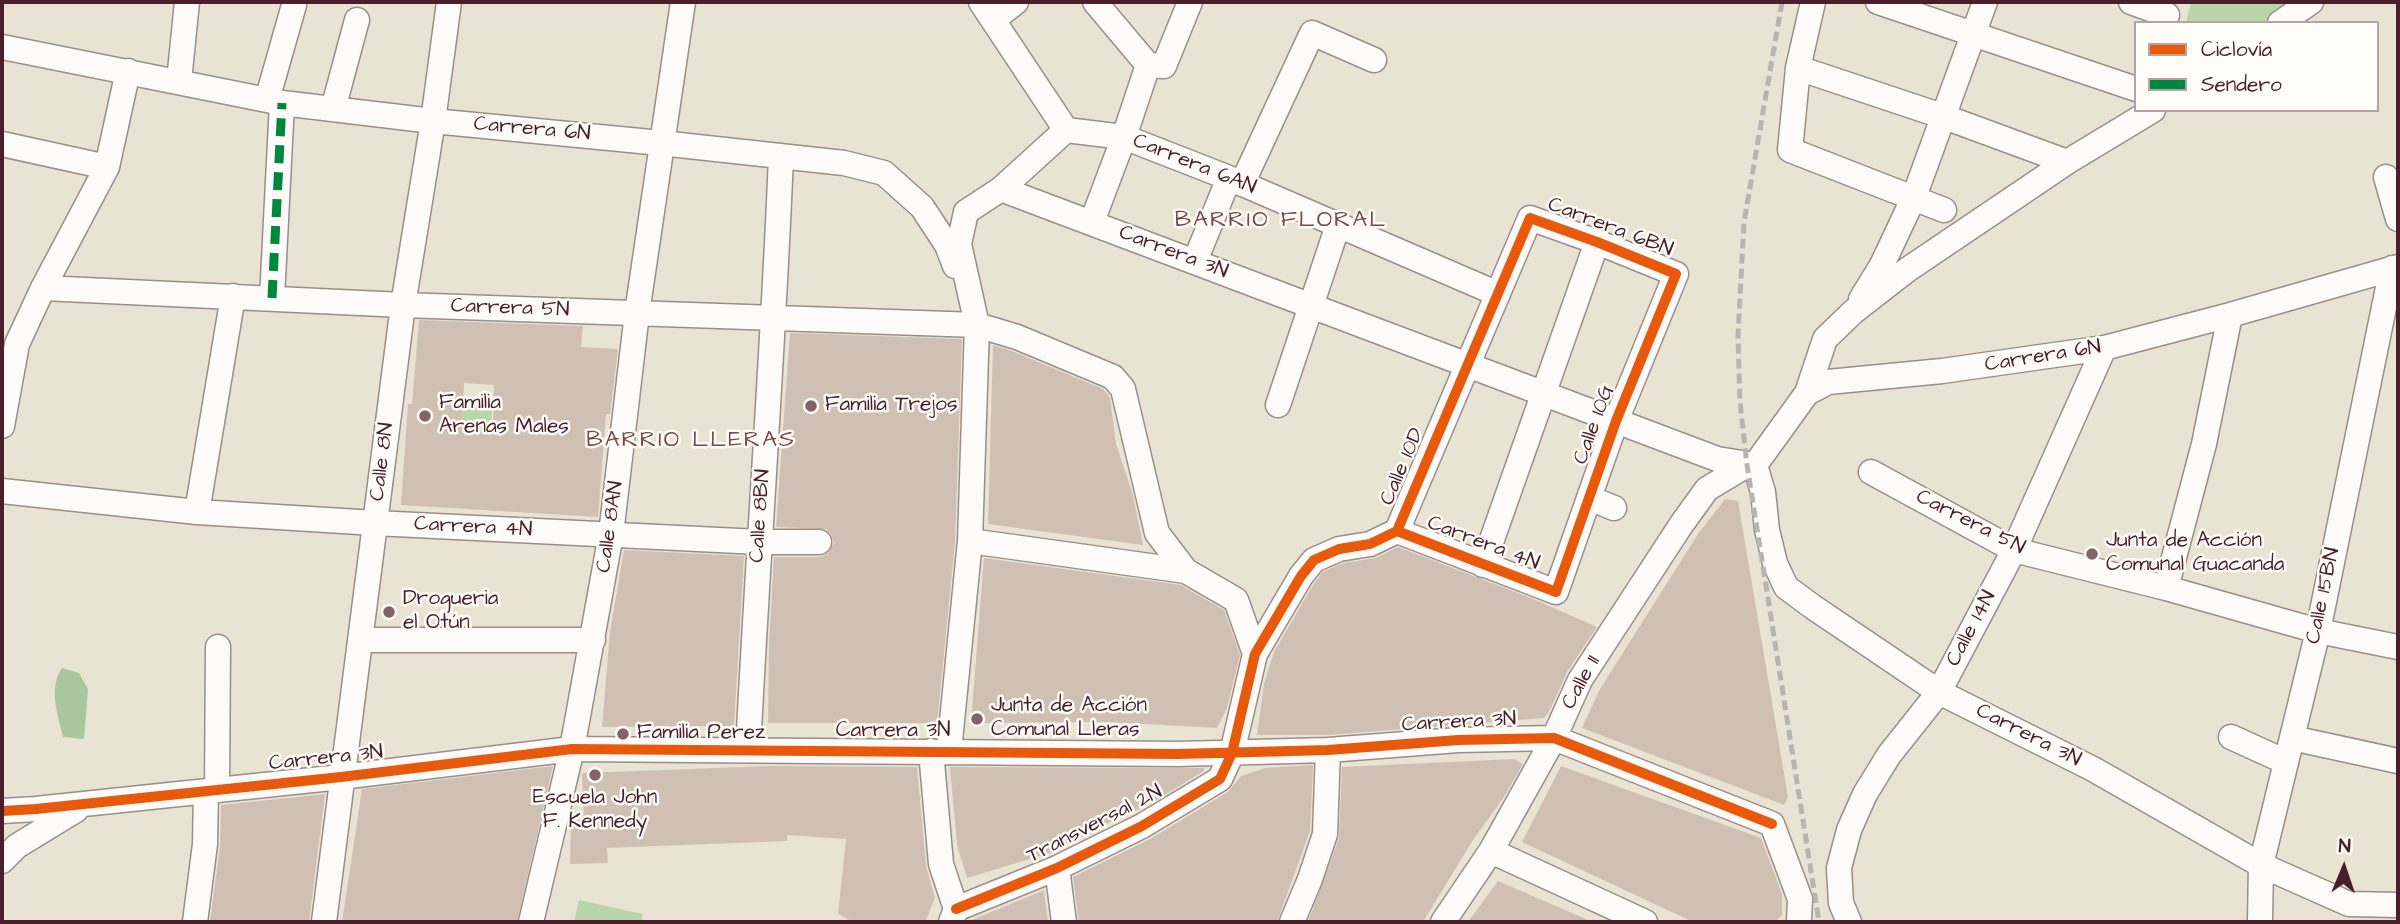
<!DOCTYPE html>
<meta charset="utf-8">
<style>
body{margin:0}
#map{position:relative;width:2400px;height:924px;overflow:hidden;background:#e9e3d4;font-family:"Architects Daughter",sans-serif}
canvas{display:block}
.frame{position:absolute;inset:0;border:4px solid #4a1f2b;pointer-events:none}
.legend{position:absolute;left:2134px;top:21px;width:245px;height:91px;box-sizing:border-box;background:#fdfcf7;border:2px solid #b5a4a5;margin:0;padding:9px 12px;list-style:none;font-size:21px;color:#4a1f2b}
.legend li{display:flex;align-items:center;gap:14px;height:35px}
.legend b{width:35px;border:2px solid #b5a4a5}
.north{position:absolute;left:2309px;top:833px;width:70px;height:70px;-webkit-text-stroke:5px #fdfcf7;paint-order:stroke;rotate:2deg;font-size:19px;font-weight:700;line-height:28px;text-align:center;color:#4a1f2b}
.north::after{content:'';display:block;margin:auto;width:24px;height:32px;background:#4a1f2b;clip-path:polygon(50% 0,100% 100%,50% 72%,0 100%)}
</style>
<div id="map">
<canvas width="2400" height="924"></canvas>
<div class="frame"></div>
<ul class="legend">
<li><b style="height:9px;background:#e8590c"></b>Ciclovía</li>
<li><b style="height:9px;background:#00873e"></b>Sendero</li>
</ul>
<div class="north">N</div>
</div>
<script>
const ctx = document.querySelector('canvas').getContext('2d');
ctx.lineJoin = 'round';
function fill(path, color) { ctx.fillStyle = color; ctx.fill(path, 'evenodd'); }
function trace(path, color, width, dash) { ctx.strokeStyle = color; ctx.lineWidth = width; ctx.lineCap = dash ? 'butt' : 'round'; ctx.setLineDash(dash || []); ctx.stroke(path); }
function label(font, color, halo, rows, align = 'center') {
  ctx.font = font + ' "Architects Daughter",sans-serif'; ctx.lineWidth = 5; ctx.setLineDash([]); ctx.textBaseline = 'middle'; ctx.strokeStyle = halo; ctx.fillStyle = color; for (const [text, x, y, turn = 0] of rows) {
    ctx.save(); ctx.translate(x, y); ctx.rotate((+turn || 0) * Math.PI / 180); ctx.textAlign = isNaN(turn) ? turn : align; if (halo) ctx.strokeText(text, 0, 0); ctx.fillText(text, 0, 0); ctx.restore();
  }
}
const green = new Path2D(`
 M2191 2H2279L2289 5 2262 23H2186Z
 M463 407 492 409 491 429 462 427Z
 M579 900 643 914 641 922H574Z`);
const forest = new Path2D(`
 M62 668 79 673 88 689 84 739 63 737C58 715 48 688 62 668Z`);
const building = new Path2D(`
 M419 320 583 326 581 347 618 349 610 414H606L598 517 401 505 408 404H412ZM464 383 494 385 493 430 462 428Z
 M790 333 962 339 955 542 937 723H768L769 644 774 557H820L827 554 834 543 831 534 826 529 776 527Z
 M993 345 1012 351 1103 389 1110 398 1116 444 1133 495 1143 545 988 524Z
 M1725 499 1738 501 1788 797 1784 805 1582 728 1600 689 1698 534Z
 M1398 547 1531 598 1597 627 1567 672 1550 710 1544 718 1329 735H1257L1264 684 1274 652 1313 585 1323 572 1343 563 1376 558Z
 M624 550 744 556 734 726 602 727 610 632Z
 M984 558 1181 585 1224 610 1240 655 1227 708 1217 728 1108 722 971 723Z
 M1514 759 1523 764 1504 797 1473 840 1423 922H1308L1339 838 1342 767Z
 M1313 765 1310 831 1277 922H1079L1073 877 1150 839 1228 792 1241 776 1265 768Z
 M553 766 517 922H342L362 789Z
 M770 766 917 767 926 866 935 898 925 922H853L838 914 846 839 787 835V841L607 848 608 863 570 864 571 820H584L582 773Z
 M1561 766 1761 838 1782 894V915L1775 922H1693L1522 842Z
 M950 767 1204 768V771L1148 805 1106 824 1053 852 967 878 957 845Z
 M325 794 309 922H210L220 846 221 805Z
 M1498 881 1593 922H1468Z
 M1044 890 1048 922H967Z`);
const minor = new Path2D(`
 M981 2 1066 130
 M1095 2 1148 65
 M1813 2 1798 68 1790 150 1944 210
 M1878 2 2136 89
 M2131 2 2167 15
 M994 19 1016 2
 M2280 23 2311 2
 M2 47 282 103 433 121 661 143 844 163 884 173 922 207 947 245 955 266
 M1148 65 1164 66 1190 2
 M1798 68 1942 116 2067 162
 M179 81 187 2
 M267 100 294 5
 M333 109 357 20
 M1066 130 1124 137 1229 178 1498 294
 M2 144 107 167
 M2386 177 2398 219
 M1242 184 1312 33 1374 60
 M1001 189 1066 130
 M1092 222 1124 137 1148 65
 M1195 261 1229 178
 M43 288 403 305 977 325 1017 337 1113 377 1123 389 1157 533 1186 571 1236 600 1255 654
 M272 298 282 103
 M1861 299 1882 265 1914 197 1985 2
 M1807 393 1825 339 1853 312 1907 270 2067 162 2153 110
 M1278 405 1338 225
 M2 426 17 344 43 288 107 167 128 71
 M1755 465 1763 492 1767 530 1775 563 1786 587 1813 607 1939 692 2093 769 2261 865 2349 904 2398 905
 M1755 465 1807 393 1828 382 1942 371 2104 348 2230 315 2398 267
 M1871 472 2014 550 2166 588 2318 631 2398 647
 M2 491 197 512 375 523 759 542H819
 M1589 498 1614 508
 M197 512 233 296
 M970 541 1186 571
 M1483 565 1597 242
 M2166 588 2204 444 2230 315
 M360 640H593
 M2231 737 2286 762
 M2292 738 2398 761
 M748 750C758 552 773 354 781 156
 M931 751 941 864 956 909 951 922
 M949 751 970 541 977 325 959 244 966 212 1001 189 1717 459 1755 465
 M217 790 218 647
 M2 811 36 809 341 777 572 749 1178 754 1328 750 1458 740 1554 738 1772 824 1800 899 1799 922
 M1491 851 1645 922
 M2 861 17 846 76 810
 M1057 868 1064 922
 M956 909 1057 868 1142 826 1220 779 1232 753 1255 654 1301 576 1314 560 1339 549 1370 544 1397 531 1530 218 1597 242 1676 274 1616 421 1556 592 1397 531
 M195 922 205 844 206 791
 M324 922 403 305 433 121 449 2
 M531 922 572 749 611 534 637 313 683 2
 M1292 922 1310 879 1325 834 1328 750
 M1443 922 1491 851 1554 738 1580 680 1681 525 1707 489 1747 465
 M1849 922 1841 903 1839 868 1849 830 1865 794 1889 755 1939 692 2014 550 2104 348
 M2260 922 2261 865 2318 631 2392 268`);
const rail = new Path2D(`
 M1782 2 1744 222 1738 336 1740 402 1747 465 1819 922`);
const quiet = new Path2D(`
 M272 298 282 103`);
const cycleway = new Path2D(`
 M2 811 36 809 341 777 572 749 1178 754 1328 750 1458 740 1554 738 1772 824
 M956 909 1057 868 1142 826 1220 779 1232 753 1255 654 1301 576 1314 560 1339 549 1370 544 1397 531 1530 218 1597 242 1676 274 1616 421 1556 592 1397 531`);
const markers = [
 [811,406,7,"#826466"],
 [425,416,7,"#826466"],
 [2092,554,7,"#826466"],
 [389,612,7,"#826466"],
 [977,719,7,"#826466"],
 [623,734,7,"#826466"],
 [595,775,7,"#826466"]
];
const streetNames = [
 ["Carrera 6N",532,130,5],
 ["Carrera 6AN",1194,165,22],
 ["Carrera 6BN",1610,228,21],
 ["Carrera 3N",1173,253,21],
 ["Carrera 5N",510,309,2],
 ["Carrera 6N",2043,357,-9],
 ["Calle 10G",1595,425,-70],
 ["Calle 8N",383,462,-83],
 ["Calle 10D",1403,467,-67],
 ["Calle 8BN",761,516,-86],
 ["Carrera 5N",1970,523,27],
 ["Calle 8AN",611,527,-82],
 ["Carrera 4N",473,528,3],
 ["Carrera 4N",1483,544,21],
 ["Calle 15BN",2324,596,-78],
 ["Calle 14N",1972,629,-62],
 ["Calle 11",1582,683,-61],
 ["Carrera 3N",1459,723,-3],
 ["Carrera 3N",893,732],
 ["Carrera 3N",2028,736,27],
 ["Carrera 3N",326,759,-6],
 ["Transversal 2N",1095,825,-27]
];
const poiNames = [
 ["Familia",439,404],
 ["Arenas Males",439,428],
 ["Familia Trejos",825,406],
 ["Junta de Acción",2106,542],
 ["Comunal Guacanda",2106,566],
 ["Drogueria",403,600],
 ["el Otún",403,624],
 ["Junta de Acción",991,707],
 ["Comunal Lleras",991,731],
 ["Familia Perez",637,734],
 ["Escuela John",595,799,"center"],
 ["F. Kennedy",595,823,"center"]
];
const neighbourhoodNames = [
 ["BARRIO FLORAL",1281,221],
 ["BARRIO LLERAS",691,441]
];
fill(green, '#b8d6a7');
fill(forest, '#a9c79d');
fill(building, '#d0c0b4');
trace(minor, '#998e89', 27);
trace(minor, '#fcfbf9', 24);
trace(rail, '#b9b3b3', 5, [10, 5]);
trace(quiet, '#00873e', 9, [18, 9]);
trace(cycleway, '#e8590c', 10);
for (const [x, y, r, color] of markers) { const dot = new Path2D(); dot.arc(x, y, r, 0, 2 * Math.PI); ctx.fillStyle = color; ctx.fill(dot); trace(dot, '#fdfcf7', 2.5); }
label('21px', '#4a1f2b', '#fdfcf7', streetNames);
label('21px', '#4a1f2b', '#fdfcf7', poiNames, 'left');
ctx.letterSpacing = '2px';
label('23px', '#7c4847', '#fdfcf7', neighbourhoodNames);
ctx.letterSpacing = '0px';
</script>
